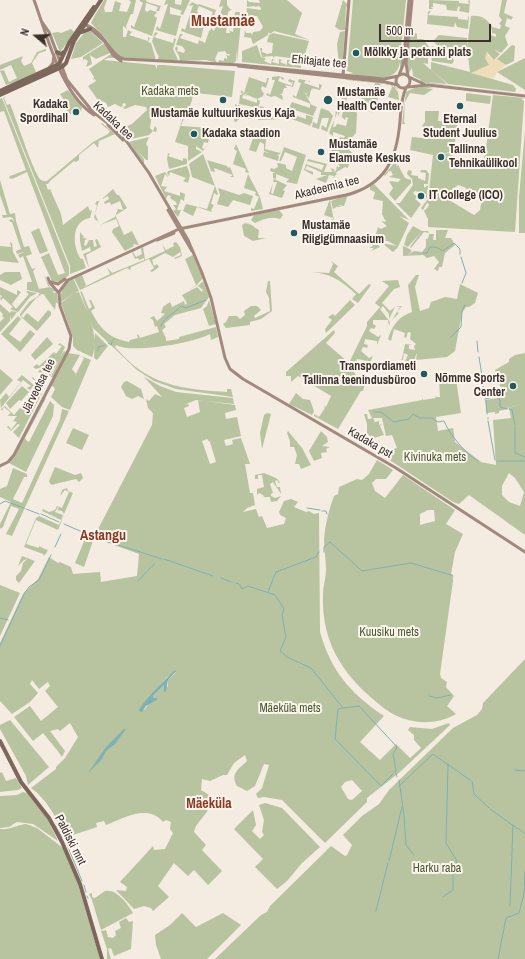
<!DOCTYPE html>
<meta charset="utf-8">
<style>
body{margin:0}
#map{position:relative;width:525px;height:959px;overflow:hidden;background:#f4ebe1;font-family:"Archivo Narrow",sans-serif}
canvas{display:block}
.north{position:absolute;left:16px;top:16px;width:40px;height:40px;-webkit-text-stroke:3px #fbf5ee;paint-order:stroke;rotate:289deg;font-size:11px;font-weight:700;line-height:16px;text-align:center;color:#3b302b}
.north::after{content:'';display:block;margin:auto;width:14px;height:18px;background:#3b302b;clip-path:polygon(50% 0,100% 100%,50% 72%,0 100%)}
.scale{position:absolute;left:379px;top:24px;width:112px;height:18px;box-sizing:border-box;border:2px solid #3b302b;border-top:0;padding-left:5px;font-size:12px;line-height:14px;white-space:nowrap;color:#3b302b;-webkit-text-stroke:3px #fbf5ee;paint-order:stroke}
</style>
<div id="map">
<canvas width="525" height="959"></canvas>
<div class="north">N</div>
<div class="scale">500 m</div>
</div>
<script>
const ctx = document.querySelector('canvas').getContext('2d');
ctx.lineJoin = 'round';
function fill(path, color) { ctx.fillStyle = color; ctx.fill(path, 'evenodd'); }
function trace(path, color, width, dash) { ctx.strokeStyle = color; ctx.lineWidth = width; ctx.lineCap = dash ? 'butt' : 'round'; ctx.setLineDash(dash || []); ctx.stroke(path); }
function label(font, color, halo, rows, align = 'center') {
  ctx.font = font + ' "Archivo Narrow",sans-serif'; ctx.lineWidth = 4; ctx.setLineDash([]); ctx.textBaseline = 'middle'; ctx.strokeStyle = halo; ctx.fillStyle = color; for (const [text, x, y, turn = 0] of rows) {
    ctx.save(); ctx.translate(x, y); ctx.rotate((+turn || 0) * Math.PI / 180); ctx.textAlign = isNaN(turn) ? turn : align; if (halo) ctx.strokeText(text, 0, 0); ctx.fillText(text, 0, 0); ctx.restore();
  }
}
const green = new Path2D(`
 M102 0 94 17 104 0H107L104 8 105 12H112L115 1 121 3 119 11 127 12 131 2 129 0H136L133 14H131L126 26 127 29 123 26V37H126L128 30 132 32 129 35 148 41V37L150 38 148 42 151 43 156 60 123 58 114 51 107 40 91 23Z
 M140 0H146L147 2 161 6 163 0 159 11H156L158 7 146 3 145 10 147 12 150 10 157 12 154 16 157 18 152 36 131 28V25L134 27 143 3 140 1 139 3Z
 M166 0H175V4L181 5 182 0H190L183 15 180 14 182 11 170 7V14L181 16 176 36 156 30 157 26 160 29 168 4 164 5Z
 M221 0H227V5L230 9H232L228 12 226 33H230L229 29 230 31 233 32 235 12H240V26L242 12 237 62V48L236 61 233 64 218 63 219 60 224 61V58L227 59V56L225 54 229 56 230 54H227L225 51 218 52 215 59 217 63 206 60 180 61 179 56 175 49 176 46 178 48 177 51 184 53 185 50 182 46 176 45 180 34H183L180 38 198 44 199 40 205 43 209 31 206 30 210 31 211 28 214 31 223 6 219 7Z
 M247 0 249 2 260 3 259 0H287L302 13 295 34 309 40 274 31 270 34 268 32V35L253 44 251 38 244 37 245 30 246 33H251L252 35 253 32 260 31 263 27 257 16H246L247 8 261 10V8L259 6 255 7V6L247 7Z
 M343 0 347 4 348 9 346 6 345 30H340L335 27Z
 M353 0H406L400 58 403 48V64L400 71V62C396 87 367 75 349 74L353 73 347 71Z
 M429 0 459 1V3L469 4 468 1 470 0 469 13 459 11 460 7 458 6 457 11 447 10 446 5 433 3V7H431L433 9H429Z
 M502 0H507L504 13 513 17 511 20 507 18 505 26 510 28 505 36 508 45 501 53 494 49 500 54 494 60 487 52 489 65 472 73 513 85 516 89 515 92 448 84 431 70V62L470 72 467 47 471 16C480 15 486 18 492 26L490 37 491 35 496 37V34L492 33V27L500 29 501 25 499 24 502 20 499 16Z
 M192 2 198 5 199 4 216 10 214 16H211L213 12 199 6 197 11 199 15 212 19 210 24 204 26 201 38 181 31 182 28 185 30 193 5 189 6Z
 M429 11H431L428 15 458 17V19L468 20V16L469 17 468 29 457 27 455 22 454 27 427 24 428 12Z
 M71 29 74 32 73 35 60 52 52 33 58 32 61 33Z
 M90 31 103 43 81 57 71 59 76 43 85 32Z
 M345 31 342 67 341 68 339 66 337 44 340 32Z
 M155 32 158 33 154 37 173 43 174 38 176 39 173 49 178 60H158L159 54 158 56 152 41Z
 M273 33 309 41 303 61 300 63 290 58 275 56 273 58V56L262 57 260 48H262V52L267 54 272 53 273 43 267 42 269 35Z
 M412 33H414L415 37V33L417 34V39H423L430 48 434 45 431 49 437 48V45L433 41 439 35 467 38V53L463 50 456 52V50L454 53 451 52 454 61 452 64 432 61 430 50 428 53V64L423 63 447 84 427 82 459 87 419 82 421 80 413 76 412 68 409 73C406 62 406 42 412 33Z
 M105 43 110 53 96 59 90 55 92 64 86 67 88 61 85 59 83 60V57Z
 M257 45 261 57 266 58 264 61 271 64 272 59H274L272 62 279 64V59L282 60 280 62 287 65V60H290L288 63 294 66 295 62 301 65V68L242 62V51Z
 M512 45 515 46 514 61 506 65 497 61V59Z
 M46 49V51L39 53 32 63 36 72 20 81 6 85 0 71 4 70 9 82 17 78 11 65 0 70V65L23 56 21 61 24 66 31 63 37 52Z
 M111 54 115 58H108L104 60 155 65 157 69V65H163L235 71 232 97 196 93 193 90 190 92 193 95C191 108 185 114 181 126L211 128 208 143 204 142 202 148 204 149 208 144 203 151 196 146V149L202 152 188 161V146L175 142 184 115 176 117 155 108 152 113 150 128 153 131 155 126 157 129 156 132 153 131 149 135 127 140 122 135 125 132 122 128 132 124 147 110 146 107 135 105 125 109 123 108 126 105 125 103 122 104 123 106 121 107 115 104 108 107 106 103 103 101 100 103 88 86 96 81 95 79 93 80 94 77 89 69Z
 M525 58V90L497 72Z
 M279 76 284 78 283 80 280 77 278 81 292 86 293 80 292 83 288 81 289 79 295 81 293 87 285 85 287 88H284L282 94 279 95H282L283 100 275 96 272 97 277 95 271 97 266 95 267 93 270 95 275 80H272V77Z
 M249 77 266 83 267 78H269L266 88 262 86 261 89 263 92 260 91 264 93 263 96 257 99 245 94 252 91 244 94 241 93V90L244 93Z
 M299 79 310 81V82L306 80 304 83 319 88V84L322 85 320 90 311 88 313 89 311 90 309 98 306 95 309 91 306 94 303 90 311 104 293 97V95L296 97 301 83 298 82Z
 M346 79 393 85 392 86 394 87V85L399 90 394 87 398 92 399 100 388 97 392 87 391 85 381 83 378 94H372L375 83 347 80Z
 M422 86 434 88H425L433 89 424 95 410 93 405 102 404 122 405 124H402L406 92 416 87 422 88 419 87Z
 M68 90 82 107 81 112 76 107 71 111V115L65 108 66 103 60 94Z
 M466 93 491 96 490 104 466 101Z
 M243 94 248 96 243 95 242 98 257 103V99L260 101 258 109 255 110 256 119H239L236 122 234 121 235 104 237 105V109L238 105 241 106 238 109 253 114 254 107 239 104 240 95Z
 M343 94 348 97 346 101 353 103 354 101 360 103 361 99 365 97 378 98 377 105H366H368L366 110 374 113 355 107 357 114 356 133 347 143 339 139 340 137 344 138 345 136 333 132V136L329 133 334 120 333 127H335L337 124 346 126 348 118 346 117 345 120 342 117 341 118 343 112 340 111 338 117V111L335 118 336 110H338L341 102 354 106 345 102 346 98 344 102 341 101Z
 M493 95 525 98 521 99 524 101 515 232 428 227V219L424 211 428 207 429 204 427 203 423 210 421 208 428 199 433 155 410 150 412 137 432 139V132L422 126 425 122V111H439L438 121 450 122 452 114 458 118 454 150 453 152 436 154 452 153 453 159 459 160 460 158 481 162 485 156ZM458 185 464 187 482 199 480 210 474 215 449 200 450 191Z
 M7 96 4 98 7 105 10 104C15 115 34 175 41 180 43 181 45 181 47 181L93 142 108 134 110 131 101 124 102 123 115 134 99 141 98 148 94 143 79 155V160L76 162 74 161 50 181 48 184H46L48 190 50 189 61 214 63 225 88 206 90 211 92 210 90 218C71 221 72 246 81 259H83L86 268 70 274V266L3 98Z
 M2 98 69 267V275L60 282 52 281 41 257 49 253 58 275 65 273 27 172 12 179 9 178 10 176 26 170 4 111 0 112V99Z
 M292 102 310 108V104L317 107 313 116 289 108Z
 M260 106 264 107 261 110 280 116 279 112 284 114 283 119 258 120Z
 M321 108 329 111 333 116 327 132 321 129 322 125 326 128 329 118H322L319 129 312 127 313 122 317 124Z
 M289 109 293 110 291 114 306 119V115L313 117 312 123 310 124 311 126 289 118 288 119H285Z
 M525 130V233H519V197Z
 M254 135 266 139 265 149 280 153 282 147 278 145 282 147 280 154 277 155 279 156 278 161 263 156 264 152 270 153 264 151V144L260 142 256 152 249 150Z
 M149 137 146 144 148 147V160H146L136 149 144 159V164L129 142Z
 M335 139 344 144 361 163H353L342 158 341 161 349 164 348 168 345 167 335 173H337L333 179 334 176 329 175 326 183 316 179 327 175H321V172L307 166 305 169 313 172V175L304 170 303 172 307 162 306 164 322 170 324 165 307 161 308 159 327 164 324 172H332L331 168 335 170 333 172 336 171 337 166 338 167H340L338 163 327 161Z
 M236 144 254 184 249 173 245 172 246 169 233 164 237 151 234 149Z
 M284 147 306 155 297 184 286 182 289 179 276 174V179L273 178V173H276L270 171 271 168 274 169 278 167 277 164 279 163 286 165V168L292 171 297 157 285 152 281 161H279Z
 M168 153 170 154 168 156 183 161V158L187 159V164L169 169 167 159Z
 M203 154 218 194 217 195 214 193 211 204 214 205 211 210 212 212 197 207 193 216 183 211 186 204 207 209 215 186 192 177 189 164Z
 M207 160 227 166 228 168 230 167 234 177H230L233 175 214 168 215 172 211 171Z
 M395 162 397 164 396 167 398 165 405 178 411 180V183L395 201 389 194 393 188 389 181 398 182 401 179 389 177 393 175 391 171H389L385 176 384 175Z
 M187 166 190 175 188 183 183 181 186 178 170 172 169 176 167 173 168 171Z
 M408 170 412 171 411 175 418 176V178L425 181 426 173 420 172 421 170H426L429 174 428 184H424V188L428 185 427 197 424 202 426 198V194L415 191 413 193 417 197 415 199 421 204 411 218 396 203H400L413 185 412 179 407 174Z
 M165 172 168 176V177L165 174 161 186 167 187 164 191 180 196V192L185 194 184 201 181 199 177 210H181L178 217 173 211 176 209 173 205H177L176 202 170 198 171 196 168 195 166 199 155 176Z
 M248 174 260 197 263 209 251 211V208L254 209 259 197 255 195 256 192 244 188Z
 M274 179 287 185 283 190 285 191 282 198 269 194 273 183 271 193 273 194 277 182H273Z
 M0 180 10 214 15 213 16 221 24 247 29 246 32 254 26 256 32 269 36 268 33 271 39 289 50 287 48 286 44 274 50 287 55 290 54 292 52 289 55 296 54 293 57 292 58 304 56 302 55 310 44 295H47L41 294 40 296 38 295 40 293 27 290V282H32L23 256 20 258 18 255 24 252 17 254 16 251 21 249 12 222H10L9 220 12 219 14 222 13 218 10 217 3 218 2 215H7L0 195Z
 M374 184 409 220 399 216 409 223 398 247 393 252 382 243 397 246 388 241 378 240 377 244 380 247 371 251 374 248H369L373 246 369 242 372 238 375 237 378 227 381 229 387 226 381 221 386 222 382 214 383 201 373 199 375 192 370 190V187Z
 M218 188 239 195 244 193 253 196 250 205 233 200 228 207 217 204 220 195Z
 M113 189 117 195H119L127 208 116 215V217L124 235 132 231 139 245 133 244 134 246 125 251 112 232 113 229 119 226 116 219 100 225 98 221 94 219 96 218H94L97 205 95 204 97 201H99L95 214 100 225 115 217 118 209 123 210 120 201 111 205 110 202 105 204 104 202 109 199 108 196 102 199Z
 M359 193 346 197H347L344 206 338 205 341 207H337L334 211 338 206 333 209 331 201 337 199 330 200 334 221 332 228 330 227 333 218 324 215 330 199Z
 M279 210 283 215 280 219C271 216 264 219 255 223L251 220 254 215Z
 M245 222 256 227 252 226 259 230 258 238H266L253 241 244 236 242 225 245 223 250 225Z
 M413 226 422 231H428L429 233 424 232 411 248 410 247 421 232 408 247 404 245 407 235Z
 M39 228 48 251 40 254 31 232Z
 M436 230H448L445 238H451L455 245 445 253 442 267H439L438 271 434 269 439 262 434 256 427 258 423 255 403 256V246L408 248 406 252 408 248 412 251 408 255 414 251 422 252 426 247V239H428L429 234H434L433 240H436Z
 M80 232 84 237H82L87 239 85 240 84 245 86 246 89 240H93L94 247 97 246 95 240 97 239 101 247 86 255 89 268 83 254 91 251 90 247 82 251 80 241Z
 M10 242 12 243 13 252 19 263 0 261V249L10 251 0 249V246L11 247Z
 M176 242 180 247 182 256 175 259 174 258 181 255 180 252 173 257 165 253 152 260 154 266 157 264 159 267 152 272 150 271 154 268 149 259 131 267 130 270 127 268 80 290 74 278 82 275 86 285 84 287 110 274 107 267 112 273 144 260V258L139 260 138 258 135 259 132 252 137 249 133 252 136 257 142 254 141 248 138 249 143 247 145 260 165 251 162 244 166 250 174 246 173 243Z
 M193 255 203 278 197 285 189 290 196 285 185 259Z
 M331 261 338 266 334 272 359 294 369 284 371 285 358 303 352 299 356 294C341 281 332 274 312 272L329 273 333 264Z
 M5 272H20L22 279 11 285 0 280V275Z
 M416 275H419L415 287 420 311 429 308 431 302 445 297 457 299 460 284 478 293 475 303 469 307H466L462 313 455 351 447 357 416 360 417 352 414 361H405L408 355 404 353 403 360 400 359H402L405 344 413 345H409V349L415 350 414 346 416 344 410 339 411 333 408 332 406 338 404 337 405 333 394 329 391 341 388 339C392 326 398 317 412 312L408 285Z
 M73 278 79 291 74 293 79 292C86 310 101 337 92 357L77 350 73 346V337L61 303 73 294 61 302C60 291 63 284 73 278Z
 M398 280 400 287 394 289 382 303 390 311 395 307 402 306 397 312 399 313 392 320 400 307H395L389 319V314L383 306 380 309 390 322 389 326 388 320H373V324L376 326 374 329 371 328 369 331 378 337 381 335 377 345V341L365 339 364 344 368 345 367 348 363 347 361 351 369 358 373 356 369 365 368 361 357 359 356 363 360 364V369L358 371 356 368 353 370 358 380 360 379 362 386 366 380 363 391H361L338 429 314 416V414L319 417 325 408 324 405 326 407 331 396 298 376 291 382V376H286V372L334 330 335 333 326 343 349 363 367 326V322L380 307 375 303 389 286 382 281Z
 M203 281 209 297 201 308 175 315 164 324 166 327 162 330 166 338V341L179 339V337L216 327 218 337 211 340 210 334C194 343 131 354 116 345L115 347C122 354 129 362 137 368 164 388 195 390 227 392V389H231L233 397 176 389 154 381 137 370 93 328 80 291 82 292 89 309 92 307 89 300H91L95 308 91 311C100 329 109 338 129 342L130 340 138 338 137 335 138 334 140 338 159 332 157 326 155 327 153 320 150 318 154 316 157 321 165 314 161 313 163 307 170 302 172 307 184 301 185 305 187 303 182 295 197 287 202 292 203 290 198 286Z
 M268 281H270L272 311 261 319 250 322V325L226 328 223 324 226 322 229 316H237L240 319 245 315 244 311 251 306H257L261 310 254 316 255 318 270 311 269 298 266 292Z
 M0 287 17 295V290L21 292 12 304 16 309 29 294 26 292 27 291 31 292V294V292L37 293 30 297 18 312 10 309 13 307 3 298 1 301 0 296 1 298 2 296 0 295Z
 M38 296 39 298 37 297 21 316 23 318 27 313 38 322 48 310 51 312V315L37 331 20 316V314L29 302Z
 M209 300 216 324 209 326 203 309 207 306Z
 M350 300 355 305 326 333 325 329 332 320 328 317 333 314 335 316Z
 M0 304 10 313 11 311 17 312 11 320 10 314V321L0 332V322L4 318 2 316 3 314 0 311Z
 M18 316 21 319 9 334 20 342 30 330 35 334 20 352 1 334Z
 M95 333 108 346 97 360 94 358Z
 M47 337 53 344 35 360 31 355Z
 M60 343 65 347 60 358 64 351 66 352 53 377H51L59 360 50 376 46 374 36 382 32 378 33 377 36 381 42 373 38 372 42 367 36 369 33 367 37 364 39 366 54 352 56 354 62 346 58 345Z
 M68 353 80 355 72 369 76 374 84 358 81 356 91 360 70 410 62 407 51 397 55 389 53 386 50 387Z
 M525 353V535L469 495 459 504 453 502 379 453 397 448 392 435 386 436 382 418H373L375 422 372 423 379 421V425L382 424 380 426 384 435 374 438 367 434V424L364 414H367L368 419H370L372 418 368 410 422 400V398L423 400 436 398 435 396 437 397H440L439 379 449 377 456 379 461 413 436 417 438 431 453 428 455 442 481 462 496 465 493 420 511 418 509 408 521 404 508 408 507 405 508 409 499 411V413L495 414V412L487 413 485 400 504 397 495 370 509 362V359L515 355ZM509 473 515 478 524 492 520 506 509 502 502 495V486Z
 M0 369 13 380 0 395Z
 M22 375 34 385 30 390 27 388 31 386 23 380 1 408 0 400 6 393 9 397 21 382 17 380 19 378H26H19Z
 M144 377 160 386 176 392 233 398 234 404 196 400 184 405 188 404 189 406 184 408 187 417 200 412 198 400 235 405 236 410 225 413 226 419 237 417 241 436 224 440 226 446 233 444 232 440 241 438 250 464H247V467V464H245L250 493H253L255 505 247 508 243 512 256 509 259 517 262 516 267 528 284 524 286 518 280 515 279 512 284 501 291 499 298 502 294 507 306 512 309 511 314 514 319 513 320 632C331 671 350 693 384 716L360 742 380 760 396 744 410 758 421 748 414 740V735L408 730 410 727 432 729 449 723 450 725 400 772 367 798V802L325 843 282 800 264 797 258 798 256 794 262 788 269 765 264 764 255 786 247 791 237 786C230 773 239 769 247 761L245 755 234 763 227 775H223L210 781 202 779 201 790 211 796C210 817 198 817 194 832L206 845 202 850 222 871 208 885 194 870 188 876 174 863 158 886 169 897 153 911 151 908 144 906 134 909 116 890 126 891 127 887 120 882 153 846 154 850 165 849 173 833 170 829 171 822 166 820 163 822C148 803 122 819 106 825L104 821 96 823 97 827 67 837C57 820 47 799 31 788L56 769V767L65 758 78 737 70 723 60 731 58 729 50 731 65 751 62 757 57 750 43 733 33 741 14 717 30 706 41 721 58 707 45 691 50 686 48 682 39 689 32 680 30 684 38 693 30 702 12 714 0 701V643L23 594 38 579 49 557 58 563 60 562 71 567 73 574 100 572 101 582 137 576 139 554 106 542 95 535 84 567 75 563 88 532 95 535 152 425 153 413 148 408 146 399 149 401 155 394 162 397ZM207 439 210 442 216 462 210 464 202 441ZM176 672 168 680V686L165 688 164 685 153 696V699L157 698V700L150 702 144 710H139L167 677ZM352 780 362 791 352 800 348 799 341 787 345 782Z
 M127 381 141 389 144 399 138 396 132 399 126 396 121 387 124 382Z
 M22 386 29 392 21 401 19 400 10 409 6 403Z
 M36 387 42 392H38L42 394 40 396 34 392 40 397 19 438 13 432 20 425 18 424 11 431 7 427 9 426 11 430 17 422 13 421 17 416H9L8 415 11 413 4 407 2 411 1 409 5 406 14 415 20 408 22 409 37 395 31 392Z
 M296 393 303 399 310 400 314 411 312 415 289 404Z
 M46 398 25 438 27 441 29 442 50 401 54 405 53 416 26 472 9 463 14 457 44 399Z
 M62 409 69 411 12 536 6 534 19 509 11 506 3 527 0 529V524L11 502 0 497V489L7 486 13 468 27 474V477H24L13 499 22 503 60 420Z
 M267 413 271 414 262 449 260 433 264 415Z
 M73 428 89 435 82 450 66 443Z
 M288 431 302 448 311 465 301 469 299 464H295L297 455 294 447H290V441L287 433Z
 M321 431 327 437 328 442 322 446 330 447 326 449 327 452 321 453 322 458 314 461 309 451Z
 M377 460 393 470 386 479H376L372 483 375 491 385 498 403 475 455 510 446 524 463 534 455 552 451 574 453 575V581L440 674 441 678 447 682 446 687 454 696 447 706 456 714C433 727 406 724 385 709 346 679 321 646 323 594 323 586 326 578 326 570 326 560 324 550 324 540 325 526 329 509 334 496L338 494 339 487 357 479 362 480 369 474ZM428 510H434L435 521 420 525V514Z
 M55 467 75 475 81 473 83 478 79 482 76 479 51 485 49 481Z
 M264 473C270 476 278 477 280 483H279L277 480 275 481 277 487H280L281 494 273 482 270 484 273 493 271 494V496L275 498 281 496 277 501 271 502 270 497H264L263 495 259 493 257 495V489L264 487 262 475H258V479H255V475Z
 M67 488 68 491 73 493 64 514 62 511 57 510 59 508 58 507 55 512 63 515 61 520 42 511 45 505 43 509 49 512 55 510 57 506 62 508 69 492 65 490 60 496 62 490Z
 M64 515 58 530 36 520 26 544 39 548V546L47 550 48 548 46 556 47 552 44 556 43 554 24 547 36 518 39 516 59 525Z
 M22 556 35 561 19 583 16 580V576L21 571 23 563 27 559 24 560 18 566Z
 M0 585 20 593 0 636Z
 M525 659V959H215L261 915 267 912 270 906 331 846 345 856 347 855 352 845 343 835 362 816 379 804 389 790 453 728 477 715 482 709 483 703Z
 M10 720 49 767 28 785 26 776 0 729V725Z
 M2 772 6 781 16 778 22 788 18 790 0 792V773Z
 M23 792 27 793 47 818 58 841 33 824 17 822 9 827 0 828V796L17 795Z
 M265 803 282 808 320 847 302 863 287 881 277 889 255 867 263 859 234 829 253 810 256 825 252 831 260 839 264 835 262 832 264 820 259 805Z
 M26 824 37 828 63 848 77 881 100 959H0V829C10 830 16 825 26 824Z
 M105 891C116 888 128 904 133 913L101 930 92 900 89 894 92 893V897L95 898Z
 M182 913 196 927 223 913 241 925 207 959H161L156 945 155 935 170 925Z
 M126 918 129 922 133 921 131 949 114 956 111 948 108 949 111 959H107V949L101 931 106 930 108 937 113 938 116 935 115 931 121 928 119 922Z`);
const sand = new Path2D(`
 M487 51 488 55 494 60 497 59 506 65 497 72 493 79 471 73 489 65 485 58Z`);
const water = new Path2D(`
 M175 670 176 671 168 680 166 691 164 692V685L153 696V698H157V700L146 706 142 712 139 711C139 705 169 676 175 670Z
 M124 729H126L115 744 106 751 102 759 88 773 106 747Z`);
const stream = new Path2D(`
 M423 253H427L430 247H436L443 251 454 243 460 249V254
 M461 257 466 273 462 283
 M161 326C163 318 175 313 181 306L186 308 206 300
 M451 337 461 327 462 311 465 305
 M113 340 114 339
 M477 341 478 352
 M108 343 111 345 112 342
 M98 351V347L105 345
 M479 357 482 376
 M482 380 483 384
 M483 386 484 388
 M484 391 485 396
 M485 399 498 396 500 401V407L507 409
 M486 400 487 414
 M509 409 512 410 515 425
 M374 412H381L394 422 409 419 413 414 420 418H432L438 422 444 421C449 433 465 454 478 461
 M488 418V419
 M488 421 495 460
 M515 427V453L525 457
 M497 461H525
 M0 504 5 501 24 508
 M307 508 320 510
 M26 509 39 514
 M322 511H326L327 514
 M41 514 59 522
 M64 524 96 538 162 559
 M55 547 61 534
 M324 552V547L330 542 362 571 411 563 451 575
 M164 559 213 576
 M152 567 154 564
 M452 575 453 576
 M221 578 231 582
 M138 581 151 567
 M233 582 234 583
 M236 583 239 584
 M240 585 242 589 248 586 275 595 284 609 282 615 286 637 280 651 287 657 311 668 343 708 359 706 397 747 393 754 396 771 394 772
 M268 592 276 572 316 557 319 552
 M0 618 8 620
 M0 646 24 594 29 587 39 580 51 555
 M429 696 437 698 451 695
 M342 708 338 709 335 739 381 786 393 774
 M515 770 525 771
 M396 773 397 777
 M399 780 404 815 406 845 414 855
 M472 781 474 794 489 808
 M399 786 433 754 470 780
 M490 809 518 829
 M55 825 62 837
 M519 829 525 834
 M66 842 82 881
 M389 861 402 807
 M84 885 86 892
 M87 896 88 898
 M443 897 453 890V870L457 861 446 843 448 764
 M510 906 513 825
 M376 911 388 863
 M498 959 506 918 519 913 524 893 525 871`);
const secondary = new Path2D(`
 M34 0C47 35 61 94 94 115
 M42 22 49 32 67 80 93 112 117 130 127 142 149 173 188 240 202 273 211 298 225 358 230 369 243 379 396 468 525 552
 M86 25C105 32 110 55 124 59L240 65 384 79 398 76
 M86 25 105 42 113 55 121 61
 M238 66 385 82 398 85
 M49 68 53 63 54 55
 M396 81a7 7 0 1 1 14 0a7 7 0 1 1-14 0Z
 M399 75 403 65 409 0
 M343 76 349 0
 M408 76 406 63 412 0
 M409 77 424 84
 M408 87 428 85 525 96
 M108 125 123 140
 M168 210 192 251
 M157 240 174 233
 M48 278 50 283 58 292
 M51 282 58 284 65 279
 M60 306 59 292 68 280 179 229 346 195C386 185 397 158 400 121 401 110 401 98 406 88
 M0 466 8 462 14 455 69 349 71 336 60 306`);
const primary = new Path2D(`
 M82 32 90 29
 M57 52 61 54 65 51
 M0 91 59 64 69 43 94 7
 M0 95 62 67 66 63 74 41 101 0
 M0 741 21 782 49 818 62 842 80 884 102 959`);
const markers = [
 [356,53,4,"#1f5a5e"],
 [223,100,4,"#1f5a5e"],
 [328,100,5,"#1f5a5e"],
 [460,106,4,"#1f5a5e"],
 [76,112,4,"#1f5a5e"],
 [194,134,4,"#1f5a5e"],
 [321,152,4,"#1f5a5e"],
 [441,157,4,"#1f5a5e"],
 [421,196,4,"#1f5a5e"],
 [294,233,4,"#1f5a5e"],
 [424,374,4,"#1f5a5e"],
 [513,386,4,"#1f5a5e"]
];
const poiNames = [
 ["Mölkky ja petanki plats",364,53],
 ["Mustamäe",337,93],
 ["Health Center",337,107],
 ["Kadaka",68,105,"right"],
 ["Spordihall",68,119,"right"],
 ["Mustamäe kultuurikeskus Kaja",223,114,"center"],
 ["Eternal",460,120,"center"],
 ["Student Juulius",460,134,"center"],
 ["Kadaka staadion",202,134],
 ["Mustamäe",329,145],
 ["Elamuste Keskus",329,159],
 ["Tallinna",449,150],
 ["Tehnikaülikool",449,164],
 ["IT College (ICO)",429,196],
 ["Mustamäe",302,226],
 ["Riigigümnaasium",302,240],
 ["Transpordiameti",416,367,"right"],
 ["Tallinna teenindusbüroo",416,381,"right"],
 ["Nõmme Sports",505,379,"right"],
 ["Center",505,393,"right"]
];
const streetNames = [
 ["Ehitajate tee",319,62,5],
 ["Kadaka tee",113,121,43],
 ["Akadeemia tee",327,188,-14],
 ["Järveotsa tee",39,386,-63],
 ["Kadaka pst",370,443,30],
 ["Paldiski mnt",70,840,63]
];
const parkNames = [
 ["Kadaka mets",170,92],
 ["Kivinuka mets",435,458],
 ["Kuusiku mets",389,633],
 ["Mäeküla mets",290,709],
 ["Harku raba",437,869]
];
const quarterNames = [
 ["Astangu",103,536],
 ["Mäeküla",209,804]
];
const districtNames = [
 ["Mustamäe",223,22]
];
fill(green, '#b8c4a0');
fill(sand, '#efdcb8');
fill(water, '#7fb0b2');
trace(stream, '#7fb0b2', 1);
trace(secondary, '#a18a7d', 3);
trace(primary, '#7d675c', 4);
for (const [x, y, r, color] of markers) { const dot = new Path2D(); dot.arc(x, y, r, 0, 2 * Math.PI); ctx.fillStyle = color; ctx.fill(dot); trace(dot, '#fbf5ee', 1.5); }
label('bold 12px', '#3b302b', '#fbf5ee', poiNames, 'left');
label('12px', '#3b302b', '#fbf5ee', streetNames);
label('12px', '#4a5a2e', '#fbf5ee', parkNames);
label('bold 14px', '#8c3b22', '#fbf5ee', quarterNames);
label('bold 16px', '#8c3b22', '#fbf5ee', districtNames);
</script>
